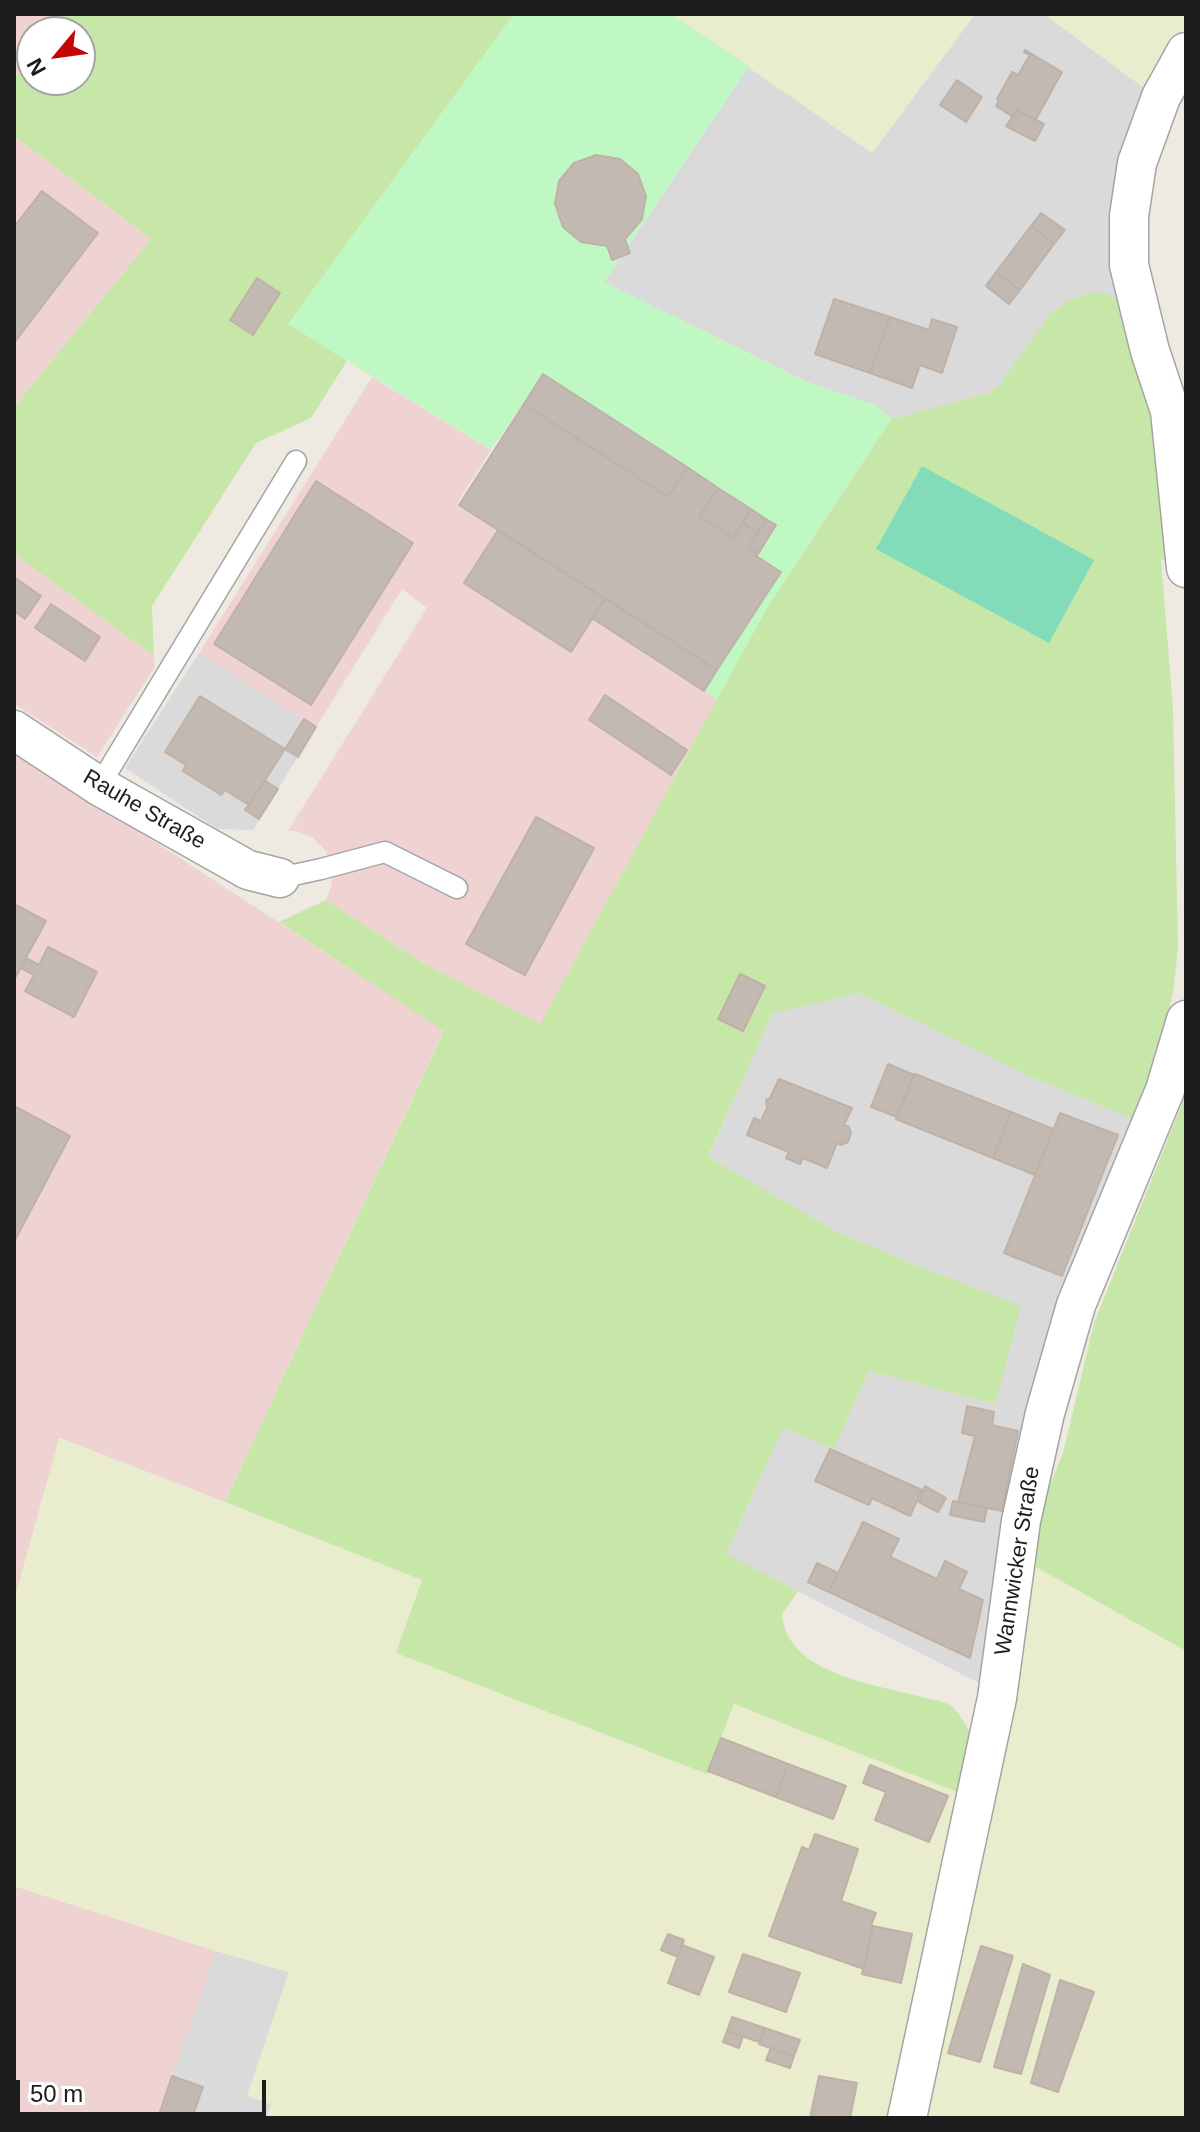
<!DOCTYPE html>
<meta charset="utf-8">
<style>
body{margin:0}
#map{position:relative;width:1200px;height:2132px;overflow:hidden;background:#eeeae2;font-family:Arial,sans-serif}
canvas{display:block}
.frame{position:absolute;inset:0;border:16px solid #1d1d1d;pointer-events:none}
.north{position:absolute;left:16px;top:16px;width:80px;height:80px;box-sizing:border-box;background:#fff;border:2px solid #a5a5a5;border-radius:50%;rotate:241deg;font-size:22px;font-weight:700;line-height:32px;text-align:center;color:#1d1d1d}
.north::after{content:'';display:block;margin:auto;width:28px;height:36px;background:#c40505;clip-path:polygon(50% 0,100% 100%,50% 72%,0 100%)}
.scale{position:absolute;left:16px;top:2080px;width:250px;height:36px;box-sizing:border-box;border:4px solid #1d1d1d;border-top:0;padding-left:10px;font-size:24px;line-height:28px;white-space:nowrap;color:#1d1d1d;-webkit-text-stroke:6px #fff;paint-order:stroke}
</style>
<div id="map">
<canvas width="1200" height="2132"></canvas>
<div class="frame"></div>
<div class="north">N</div>
<div class="scale">50 m</div>
</div>
<script>
const ctx = document.querySelector('canvas').getContext('2d');
ctx.lineJoin = 'round';
function fill(path, color) { ctx.fillStyle = color; ctx.fill(path, 'evenodd'); }
function trace(path, color, width, dash) { ctx.strokeStyle = color; ctx.lineWidth = width; ctx.lineCap = dash ? 'butt' : 'round'; ctx.setLineDash(dash || []); ctx.stroke(path); }
function label(font, color, halo, rows, align = 'center') {
  ctx.font = font + ' Arial,sans-serif'; ctx.lineWidth = 8; ctx.setLineDash([]); ctx.textBaseline = 'middle'; ctx.strokeStyle = halo; ctx.fillStyle = color; for (const [text, x, y, turn = 0] of rows) {
    ctx.save(); ctx.translate(x, y); ctx.rotate((+turn || 0) * Math.PI / 180); ctx.textAlign = isNaN(turn) ? turn : align; if (halo) ctx.strokeText(text, 0, 0); ctx.fillText(text, 0, 0); ctx.restore();
  }
}
const residential = new Path2D(`
 M975 14H1044L1147 90 1125 307 989 393 891 419 876 406 805 381 604 282 749 66 872 153Z
 M199 653 316 727 253 830 217 829 125 768Z
 M859 993 1035 1079 1141 1122 987 1687 726 1555 783 1427 834 1449 869 1371 994 1404 915 1265 836 1231 708 1158 772 1013Z
 M216 1951 289 1972 247 2096 271 2104 267 2118H158Z`);
const commercial = new Path2D(`
 M14 14H64L50 32H32V55L14 79Z
 M14 136 151 239 14 407Z
 M372 377 491 450 457 503 498 530 464 583 592 618 717 699 540 1024 423 963 326 900 332 884V865L325 850 312 837 296 831H288L427 608 402 589 316 727 199 653ZM605 696 687 750 671 774Z
 M14 554 154 656 155 667 97 757 14 704Z
 M14 750 444 1030 225 1502 60 1438 14 1601Z
 M14 1886 216 1951 158 2118H14Z`);
const farmland = new Path2D(`
 M671 14H975L872 153Z
 M1044 14H1186V25L1147 90Z
 M59 1438 422 1580 397 1653 706 1774 733 1704 967 1796 902 2118H267L271 2104 247 2096 289 1972 216 1951 14 1886V1601Z
 M1020 1558 1186 1651V2118H913Z`);
const grass = new Path2D(`
 M64 14H514L289 323 347 361 311 418 256 443 152 606 154 656 14 554V407L151 239 14 136V79L32 55V80H80V32H50Z
 M1098 291 1113 296 1125 307 1153 412 1179 567 1161 559 1173 708 1178 947 1174 986 1154 1087 1141 1122 1035 1079 859 993 772 1014 708 1157 836 1231 915 1265 1021 1306 995 1404 869 1371 834 1449 783 1428 726 1554 798 1591 782 1614C786 1675 879 1685 926 1698 933 1700 944 1701 950 1705 958 1710 970 1731 973 1741 976 1754 969 1782 967 1796L734 1704 707 1774 396 1653 422 1580 225 1502 444 1031 279 922 326 900 423 963 540 1024 765 611 891 419 989 393 1000 384 1051 313 1071 299Z
 M1186 1037V1651L1020 1558 1063 1453 1094 1323 1182 1104Z`);
const park = new Path2D(`
 M514 14H671L749 66 604 282 805 381 876 406 891 419 765 611 717 699 704 691 781 572 756 556 775 525 543 375 491 450 288 324Z`);
const pitch = new Path2D(`
 M922 466 1094 560 1049 643 876 549Z`);
const building = new Path2D(`
 M1025 50 1062 72 1035 121 1017 110 1013 117 996 106 999 100 997 99 1012 72 1018 75 1030 55 1024 52Z
 M957 80 982 97 966 122 940 105Z
 M1017 110 1044 124 1035 141 1006 126Z
 M596 155 620 159 638 174 646 196 642 219 625 239 630 253 612 260 607 246 581 242 563 227 555 204 559 181 574 163Z
 M42 191 98 233 14 343V227Z
 M1041 213 1065 230 1054 244 1031 226Z
 M1031 226 1054 244 1020 290 996 272Z
 M996 272 1020 290 1009 304 986 286Z
 M257 278 280 293 253 335 230 320Z
 M834 299 890 317 870 373 815 354Z
 M890 317 929 330 932 319 957 327 942 373 920 365 912 388 870 373Z
 M543 374 687 467 668 497 524 404Z
 M524 404 668 497 687 467 718 488 699 516 733 538 743 523 758 533 748 548 758 554 756 556 781 572 717 670 459 505Z
 M316 481 413 543 311 705 214 644Z
 M718 488 751 509 733 538 699 516Z
 M751 509 766 519 758 533 743 523Z
 M766 519 776 525 758 554 748 548Z
 M498 530 605 599 571 652 464 583Z
 M14 577 41 596 25 619 14 611Z
 M605 598 717 670 704 691 592 618Z
 M51 604 100 637 85 661 35 628Z
 M605 695 687 750 671 775 589 720Z
 M200 696 285 749 249 805 225 790 221 795 183 771 186 765 165 752Z
 M304 719 316 727 298 757 285 749Z
 M265 781 278 789 259 819 245 810Z
 M536 817 594 848 525 975 466 944Z
 M14 904 46 921 14 980Z
 M48 947 97 972 74 1017 25 991 34 975 21 968 26 958 39 965Z
 M740 974 765 986 743 1031 718 1019Z
 M888 1064 914 1075 897 1117 871 1107Z
 M915 1074 1011 1112 993 1158 896 1119Z
 M779 1079 852 1108 844 1125 849 1127 851 1133 848 1142 841 1145 837 1143 827 1168 803 1158 800 1164 786 1158 789 1152 747 1135 754 1118 761 1121 767 1108 766 1100 770 1098Z
 M14 1106 70 1136 14 1242Z
 M1011 1112 1053 1129 1035 1175 993 1158Z
 M1060 1113 1118 1135 1062 1276 1004 1253Z
 M967 1406 994 1412 992 1425 1018 1431 1002 1511 958 1502 975 1436 962 1433Z
 M830 1449 922 1490 910 1516 872 1498 869 1505 815 1481Z
 M925 1486 946 1498 938 1512 919 1502Z
 M953 1501 987 1508 984 1522 950 1515Z
 M863 1522 899 1539 890 1557 937 1579 945 1561 967 1572 959 1589 983 1600 970 1658 829 1592Z
 M817 1563 838 1573 829 1592 808 1582Z
 M721 1738 788 1764 776 1797 708 1771Z
 M788 1764 846 1786 833 1819 776 1797Z
 M870 1765 948 1796 929 1842 875 1820 886 1792 863 1783Z
 M815 1834 858 1849 841 1901 876 1913 871 1925 873 1926 864 1969 769 1936 802 1847 809 1850Z
 M873 1926 912 1934 901 1983 862 1974Z
 M668 1934 684 1940 678 1957 661 1950Z
 M682 1945 714 1957 699 1995 668 1983Z
 M981 1946 1013 1956 980 2062 948 2053Z
 M743 1954 800 1973 786 2012 729 1992Z
 M1023 1964 1050 1975 1021 2074 994 2067Z
 M1060 1980 1094 1992 1058 2092 1031 2083Z
 M732 2017 765 2028 759 2042 727 2031Z
 M765 2028 800 2040 794 2056 759 2044Z
 M727 2031 743 2036 739 2048 723 2042Z
 M771 2048 794 2056 790 2068 766 2060Z
 M172 2076 203 2087 192 2118H158Z
 M819 2076 857 2083 850 2118H810Z`);
const service = new Path2D(`
 M99 786 296 461
 M280 878 321 869 385 852 457 888`);
const minor = new Path2D(`
 M1186 52 1161 97 1137 163 1129 216V265L1150 351 1170 411 1186 431
 M1170 411 1186 568
 M14 730 99 786 248 870 280 878
 M907 2118 997 1698 1021 1521 1045 1413 1076 1305 1165 1090 1186 1020`);
const streetNames = [
 ["Rauhe Straße",144,810,30],
 ["Wannwicker Straße",1018,1561,-81]
];
fill(residential, '#dbdada');
fill(commercial, '#eed3d2');
fill(farmland, '#eaecce');
fill(grass, '#c7e7a9');
fill(park, '#c0f8c4');
fill(pitch, '#82dbb9');
fill(building, '#c2bab2');
trace(building, '#bfb1a5', 2);
trace(service, '#a4a4a4', 23);
trace(minor, '#a4a4a4', 41);
trace(service, '#fff', 20);
trace(minor, '#fff', 38);
label('22px', '#1d1d1d', '#fff', streetNames);
</script>
